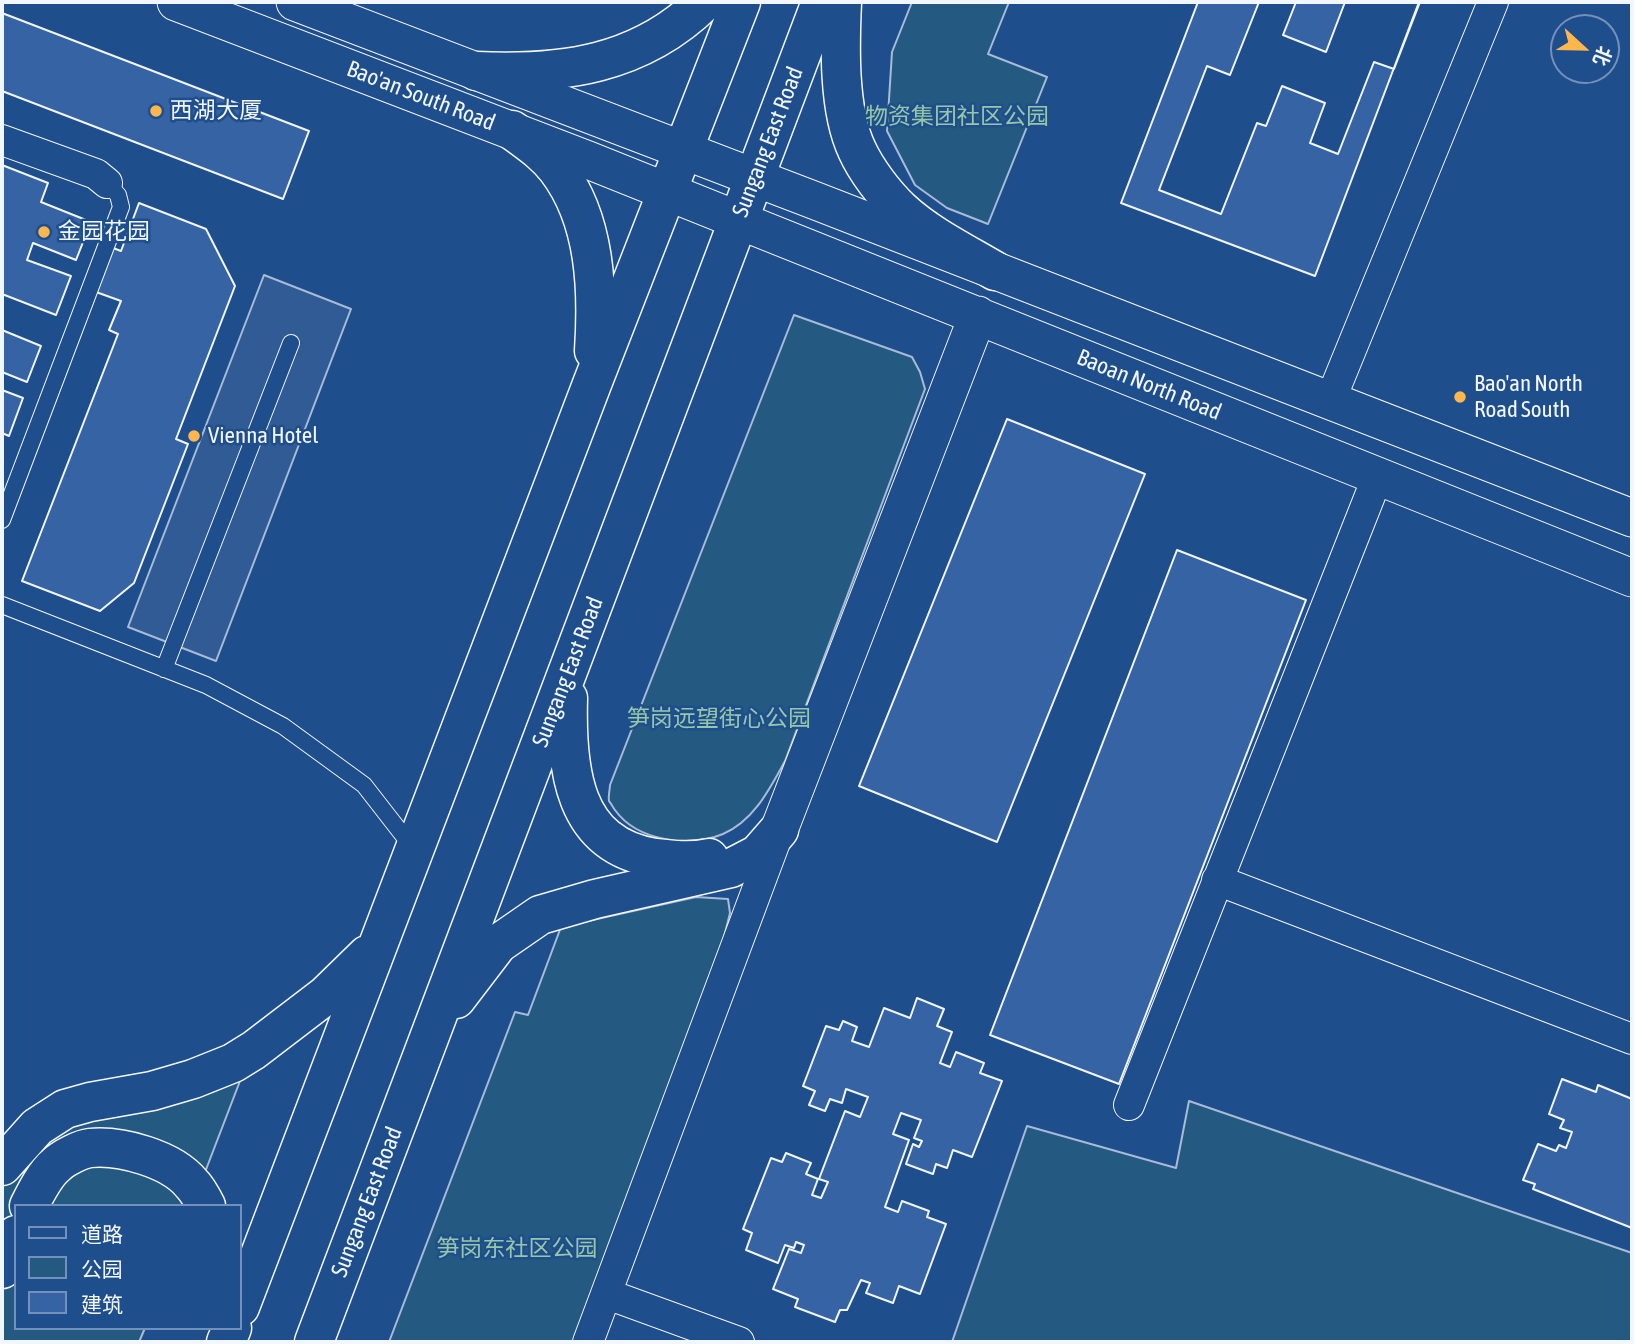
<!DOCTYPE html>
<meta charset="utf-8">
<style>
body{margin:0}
#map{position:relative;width:1634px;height:1344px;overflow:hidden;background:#1f4e8c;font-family:"Asap Condensed","Noto Sans SC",sans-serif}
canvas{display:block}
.frame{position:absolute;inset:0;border:4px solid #f2f6ff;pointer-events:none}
.legend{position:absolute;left:14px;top:1204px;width:228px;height:126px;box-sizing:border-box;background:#1f4e8c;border:2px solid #7391ba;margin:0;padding:9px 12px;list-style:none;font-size:21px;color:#f2f6ff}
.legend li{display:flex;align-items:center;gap:14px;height:35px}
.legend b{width:35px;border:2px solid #7391ba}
.north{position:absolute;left:1550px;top:14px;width:70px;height:70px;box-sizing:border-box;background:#1f4e8c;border:2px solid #7391ba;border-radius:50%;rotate:112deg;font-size:19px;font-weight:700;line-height:28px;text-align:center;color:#f2f6ff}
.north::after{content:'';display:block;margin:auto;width:24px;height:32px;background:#ffb74d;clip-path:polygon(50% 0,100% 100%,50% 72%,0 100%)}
</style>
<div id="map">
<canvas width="1634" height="1344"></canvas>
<div class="frame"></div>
<ul class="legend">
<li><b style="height:9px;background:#1f4e8c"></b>道路</li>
<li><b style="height:19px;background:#245a82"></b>公园</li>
<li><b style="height:19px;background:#3563a3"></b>建筑</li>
</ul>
<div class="north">北</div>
</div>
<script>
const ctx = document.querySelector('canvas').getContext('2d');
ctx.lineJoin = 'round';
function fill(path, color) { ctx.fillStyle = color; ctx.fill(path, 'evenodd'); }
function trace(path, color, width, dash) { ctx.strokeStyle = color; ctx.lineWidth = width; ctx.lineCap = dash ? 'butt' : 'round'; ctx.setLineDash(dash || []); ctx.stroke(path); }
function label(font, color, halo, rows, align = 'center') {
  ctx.font = font + ' "Asap Condensed","Noto Sans SC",sans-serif'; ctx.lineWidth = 5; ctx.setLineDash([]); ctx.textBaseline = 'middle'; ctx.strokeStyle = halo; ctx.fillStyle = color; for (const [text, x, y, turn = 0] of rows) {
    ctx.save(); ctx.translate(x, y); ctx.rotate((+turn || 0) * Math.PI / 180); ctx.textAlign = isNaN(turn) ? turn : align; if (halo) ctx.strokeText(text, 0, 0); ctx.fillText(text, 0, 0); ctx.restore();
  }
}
const green = new Path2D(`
 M912 2H1009L988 54 1047 77 988 224 947 208 915 185 887 131 892 52Z
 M794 315 912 357 920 372 925 389 785 761C770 788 754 821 723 834 689 848 637 841 615 810 614 809 610 802 609 801 608 797 610 789 610 785Z
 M696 897 728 899 730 913 720 953 574 1342H389L515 1012 528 1015 561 927Z
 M245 1068 192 1206H16V1328H145L139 1342H2V1170L34 1140Z
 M1189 1101 1632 1253V1342H952L1027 1126 1176 1168Z`);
const parking = new Path2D(`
 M264 275 351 309 216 661 128 627Z`);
const building = new Path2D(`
 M1198 2H1419L1315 276 1121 203Z
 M1259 2H1296L1283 35 1326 52 1345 2H1420L1394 69 1374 62 1338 154 1310 143 1325 103 1282 86 1266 126 1257 123 1221 214 1159 190 1207 66 1230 75Z
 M2 13 309 131 283 199 2 91Z
 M2 165 48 183 41 202 91 222 76 260 33 243 27 260 71 276 56 315 2 294Z
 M139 203 206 229 235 286 176 439 188 444 134 583 100 611 22 581 118 334 109 330 121 301 96 292 113 248 121 251Z
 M2 330 41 346 27 382 2 372Z
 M2 390 23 398 9 436 2 433Z
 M1007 419 1145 474 997 842 859 786Z
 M1177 550 1306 600 1119 1084 990 1035Z
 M917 998 944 1009 937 1026 952 1032 940 1063 950 1067 956 1052 984 1063 980 1073 1002 1081 972 1157 953 1150 947 1168 936 1164 933 1174 906 1164 913 1144 919 1147 922 1141 914 1138 921 1120 901 1113 893 1134 909 1140 885 1207 898 1212 902 1201 929 1211 927 1217 946 1224 920 1294 899 1286 893 1303 866 1293 870 1283 861 1280 847 1310H840L835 1322 795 1307 798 1299 773 1289 789 1249 801 1253 804 1245 796 1242 794 1248 785 1245 778 1263 746 1250 752 1233 743 1229 771 1158 782 1162 786 1153 811 1163 806 1174 818 1179 812 1195 821 1198 828 1182 819 1179 845 1111 860 1117 868 1097 846 1089 842 1103 830 1099 825 1111 809 1105 815 1091 803 1086 826 1026 839 1030 843 1021 857 1027 852 1041 869 1047 884 1008 910 1018Z
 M1562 1079 1596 1092 1598 1085 1632 1099V1228L1533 1189 1535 1184 1523 1180 1538 1144 1556 1151 1559 1145 1566 1148 1572 1132 1560 1128 1564 1120 1549 1114Z`);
const service = new Path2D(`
 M2 520 121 207 118 195 107 183
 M2 605 206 685 283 726 364 785 413 848
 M164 669 291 343`);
const minor = new Path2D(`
 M2 140 96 174 107 183
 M1330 401 1493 2
 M1217 880 1632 1039
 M1129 1105 1377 478
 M607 1294 739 1342
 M588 1342 778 834`);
const tertiary = new Path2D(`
 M176 2 588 160 1632 578
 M295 2 816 201 1632 518
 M779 830 978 315`);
const primary = new Path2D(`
 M842 2C840 45 838 110 857 150 866 170 885 195 901 210 928 235 963 252 995 271
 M476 71C562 75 640 65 704 2
 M512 130C528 142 545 153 557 169 596 220 598 290 594 351
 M568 698C566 768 572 845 655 858 673 860 691 862 709 858
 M456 999 498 944 540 915 595 899 731 868 758 854 779 830
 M2 1166 37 1127 65 1109 90 1102 152 1091 193 1079 233 1063 254 1050 326 995 367 955
 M29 1206C36 1192 45 1174 56 1165 63 1158 81 1149 90 1148 121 1145 171 1159 191 1183 197 1189 202 1198 206 1206
 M2 1269 16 1235
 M240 1307 592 384 741 2
 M226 1342 232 1328
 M314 1342 821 2`);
const markers = [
 [156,111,7,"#ffb74d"],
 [44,232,7,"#ffb74d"],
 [1460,397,7,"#ffb74d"],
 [194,436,7,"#ffb74d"]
];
const streetNames = [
 ["Bao'an South Road",421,96,21],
 ["Sungang East Road",768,142,-69],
 ["Baoan North Road",1149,385,22],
 ["Sungang East Road",568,672,-69],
 ["Sungang East Road",367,1202,-69]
];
const poiNames = [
 ["西湖大厦",170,111],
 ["金园花园",58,232],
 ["Bao'an North",1474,384],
 ["Road South",1474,410],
 ["Vienna Hotel",208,436]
];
const parkNames = [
 ["物资集团社区公园",957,117],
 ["笋岗远望街心公园",719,719],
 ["笋岗东社区公园",517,1249]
];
fill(green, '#245a82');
trace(green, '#a8bbd7', 2);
fill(parking, '#305b95');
trace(parking, '#a8bbd7', 2);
fill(building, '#3563a3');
trace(building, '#f2f6ff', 2);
trace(service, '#f2f6ff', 18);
trace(minor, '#f2f6ff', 32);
trace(tertiary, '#f2f6ff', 39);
trace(primary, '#f2f6ff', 41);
trace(service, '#1f4e8c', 16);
trace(minor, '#1f4e8c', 30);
trace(tertiary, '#1f4e8c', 37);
trace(primary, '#1f4e8c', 38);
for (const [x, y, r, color] of markers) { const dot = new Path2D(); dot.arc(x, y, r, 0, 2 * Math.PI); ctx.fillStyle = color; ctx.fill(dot); trace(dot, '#1f4e8c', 2.5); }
label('23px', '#f2f6ff', '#1f4e8c', streetNames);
label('23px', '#f2f6ff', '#1f4e8c', poiNames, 'left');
label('23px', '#97c8a6', '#1f4e8c', parkNames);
</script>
